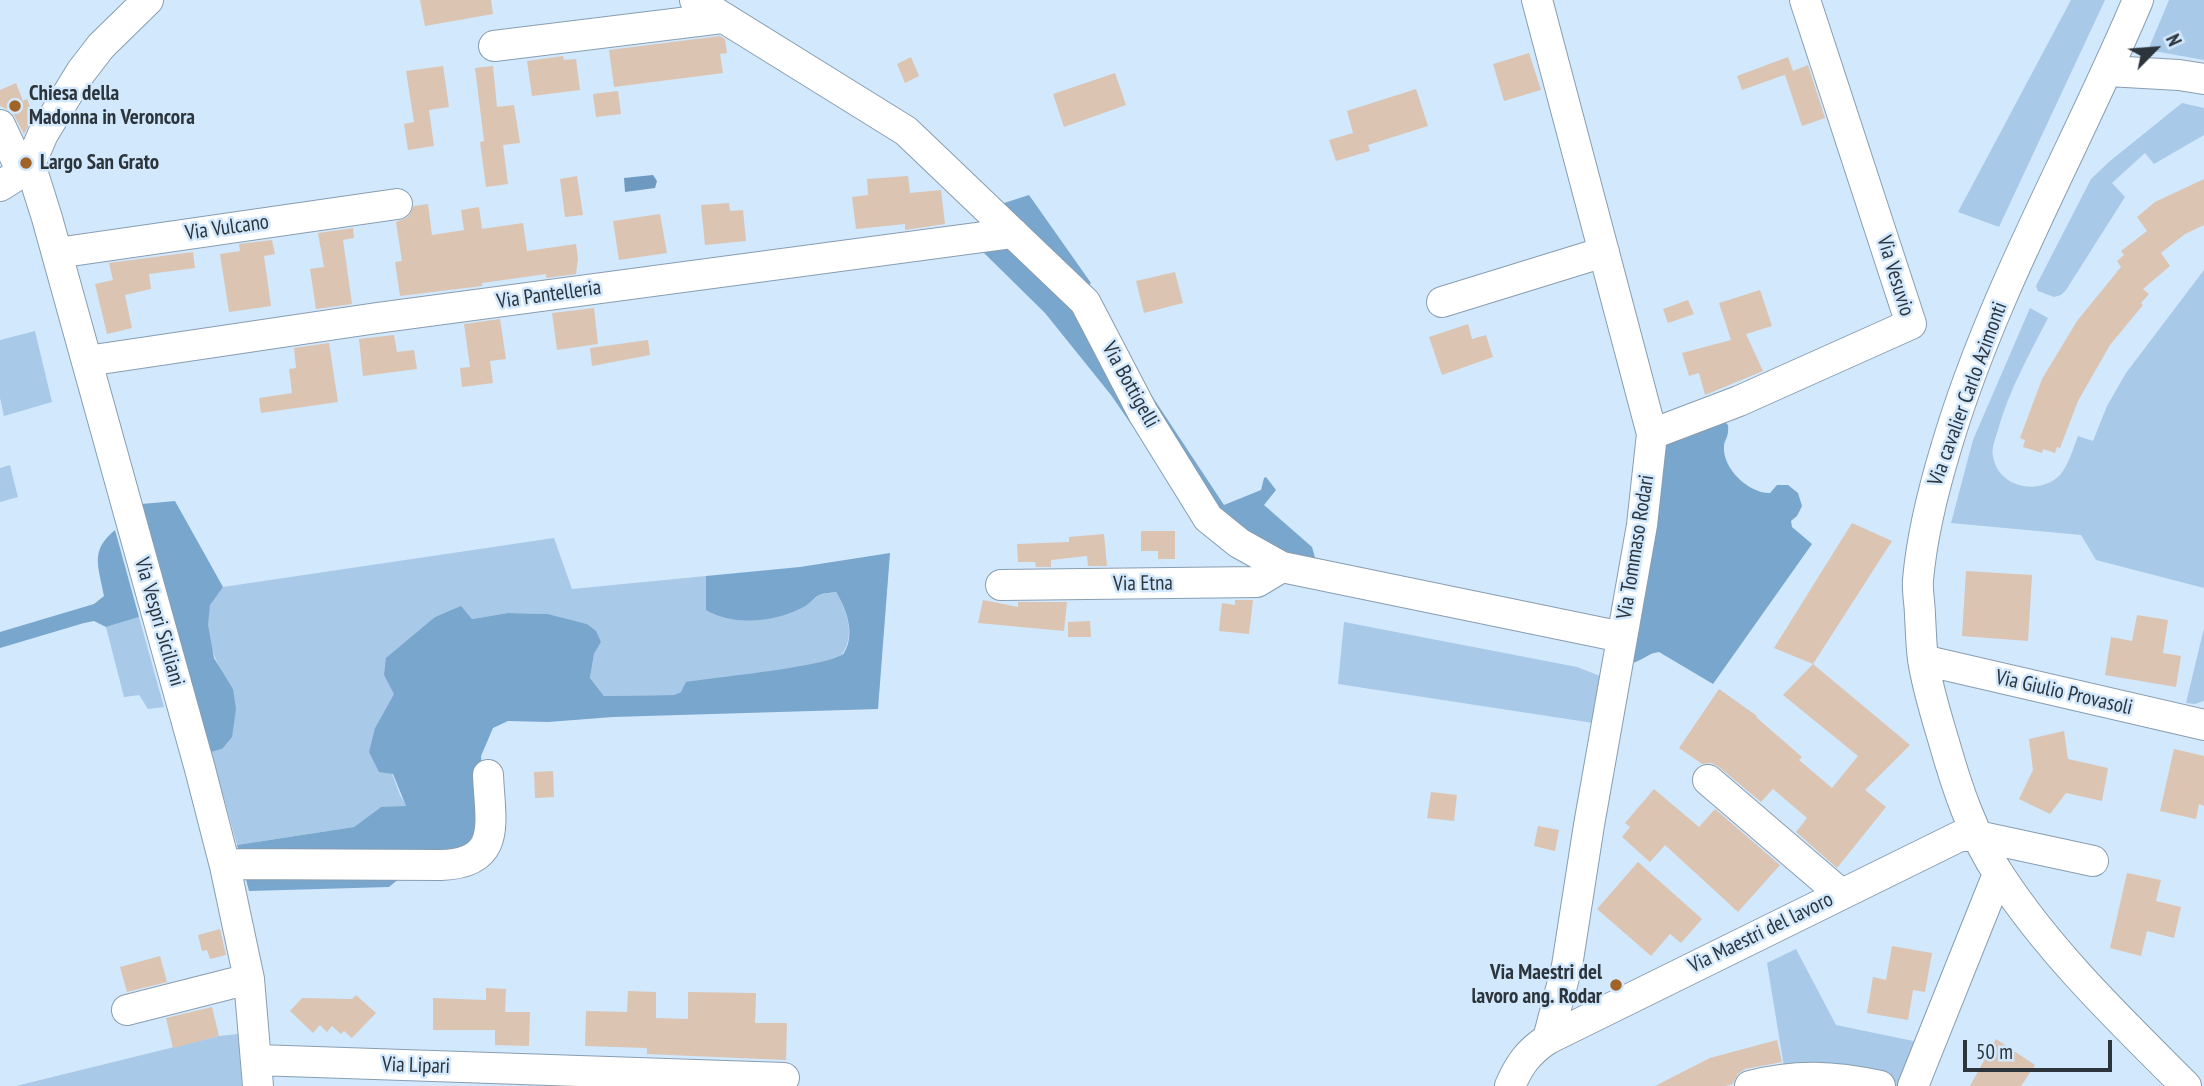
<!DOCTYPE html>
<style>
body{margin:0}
#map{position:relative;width:2204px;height:1086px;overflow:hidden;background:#d2e8fd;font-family:"PT Sans Narrow",sans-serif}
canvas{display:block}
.north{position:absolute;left:2120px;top:14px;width:70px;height:70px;-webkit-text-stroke:5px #d2e8fd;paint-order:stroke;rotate:65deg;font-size:19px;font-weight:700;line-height:28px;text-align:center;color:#2c343c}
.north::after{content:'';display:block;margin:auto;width:24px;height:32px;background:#2c343c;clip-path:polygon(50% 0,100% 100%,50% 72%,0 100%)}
.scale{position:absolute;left:1963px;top:1040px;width:149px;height:32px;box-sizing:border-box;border:4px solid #2c343c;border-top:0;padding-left:9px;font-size:21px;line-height:24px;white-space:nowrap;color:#2c343c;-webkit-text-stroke:5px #d2e8fd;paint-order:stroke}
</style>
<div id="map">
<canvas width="2204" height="1086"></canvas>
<div class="north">N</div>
<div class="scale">50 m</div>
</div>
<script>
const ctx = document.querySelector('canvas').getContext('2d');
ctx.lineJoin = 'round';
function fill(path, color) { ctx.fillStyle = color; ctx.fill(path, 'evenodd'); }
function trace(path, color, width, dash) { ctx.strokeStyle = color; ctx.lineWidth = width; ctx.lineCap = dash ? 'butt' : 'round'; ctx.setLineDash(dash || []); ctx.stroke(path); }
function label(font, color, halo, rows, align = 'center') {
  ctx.font = font + ' "PT Sans Narrow",sans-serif'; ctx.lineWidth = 5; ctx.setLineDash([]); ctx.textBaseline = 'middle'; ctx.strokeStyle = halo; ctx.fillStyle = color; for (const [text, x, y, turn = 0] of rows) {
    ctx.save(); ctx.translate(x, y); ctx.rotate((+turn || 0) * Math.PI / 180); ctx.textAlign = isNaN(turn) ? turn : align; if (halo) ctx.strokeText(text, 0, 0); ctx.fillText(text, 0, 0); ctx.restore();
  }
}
const green = new Path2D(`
 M2071 0H2105L1999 227 1958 212Z
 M2169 0H2204V60L2148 50Z
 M2182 103 2204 108V135L2154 164 2145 153 2112 183 2125 197 2066 290 2061 295 2054 297 2038 291 2036 286 2091 179 2110 161Z
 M2204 270V588L2096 560 2081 535 1951 523 1973 440 2030 308 2048 318C2029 355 2009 390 1998 430 1996 437 1991 449 1993 456 1998 488 2039 496 2060 475 2069 464 2073 449 2078 436L2093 441 2107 406 2126 373Z
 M35 331 52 402 4 416 0 398V340Z
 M10 465 18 497 0 502V468Z
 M554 538 572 589 706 576V610L807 605 819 595 836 592C848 612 857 640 838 659L681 692 674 695 604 696 590 678 594 654 601 642 587 624 548 614 508 613 472 619 461 607 435 617 384 675 395 693 375 728 400 795 407 807H381L354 827 237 845 211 752 222 749 233 689C218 669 200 631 210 605 212 599 219 592 223 587Z
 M139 617 164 707 148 709 139 695 124 697 106 627Z
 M1344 622 1577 667 1608 679 1600 724 1338 684Z
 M2204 628V701L2195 704 2186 703Z
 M1796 949 1836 1025 1923 1043 1920 1086H1750L1786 1079 1767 963Z
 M238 1034 242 1086H16L219 1036Z`);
const forest = new Path2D(`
 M1029 195 1091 283 1080 294 1001 204Z
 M1012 235 1083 304 1190 510 1111 395 1045 313 984 253 990 238Z
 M1150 393 1224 505 1261 490 1264 478 1266 477 1276 490 1264 505 1312 547 1316 561 1307 566 1212 514 1141 395Z
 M1720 418 1728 425C1729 438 1725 438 1724 446 1722 469 1750 494 1770 493L1777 485H1788L1798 493 1802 506 1797 516 1791 521 1792 527 1812 544 1713 684 1659 652C1648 653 1642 661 1632 663L1661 446Z
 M175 501 223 587 210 605 208 625 214 658 233 689 236 709 232 737 222 749 211 752 142 504Z
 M115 530 139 617 106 627 94 621 84 623 0 648V632L94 604 104 596C99 567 89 551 115 530Z
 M890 553 878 709 613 717 548 722 508 721 493 728 481 756 486 816 483 841 419 862 389 887 249 891 237 845 354 827 381 807 406 806 393 774 379 772 369 752 375 728 394 694 384 675 386 658 435 617 461 606 472 619 508 613 548 614 587 624 596 631 601 642 594 654 590 678 604 696 674 695 681 692 686 682C709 678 835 666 844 653 856 634 846 608 836 592 831 593 824 593 819 595 815 597 811 602 807 605 778 622 735 627 706 610V576L800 567Z`);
const water = new Path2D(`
 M653 175 657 181 655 188 625 192 624 178Z`);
const building = new Path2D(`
 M420 0H491L493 14 425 26Z
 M720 36 725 39 727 53 720 54 723 73 614 87 609 50Z
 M1529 53 1541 90 1504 101 1493 64Z
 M563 56 564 60 576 59 580 90 532 96 527 61Z
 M911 57 919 76 905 83 897 64Z
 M1788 57 1793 71 1808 65 1825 118 1802 126 1785 75 1787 74 1742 90 1737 76Z
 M443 66 449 107 429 110 434 146 408 150 404 124 414 122 406 71Z
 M493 66 497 107 514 105 520 143 503 145 508 184 486 187 480 142 484 141 475 68Z
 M1115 73 1126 105 1064 127 1053 94Z
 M16 83 23 101 27 99 34 116 24 134 15 117 11 111 0 106V90Z
 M1416 89 1428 126 1368 145 1370 151 1336 161 1329 140 1353 133 1347 111Z
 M618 91 621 114 596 117 593 94Z
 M577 176 583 215 565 217 560 179Z
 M908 176 910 193 941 190 945 224 905 230V224L856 229 852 197 868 195 867 179Z
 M2204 179V225L2185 234 2161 253 2170 266 2143 289 2149 294 2141 303 2143 305 2110 345 2078 401 2060 448 2057 447 2055 453 2043 449 2042 453 2023 447 2025 440 2020 438 2042 379 2077 321 2121 267 2117 261 2124 255 2121 251 2147 231 2137 217 2155 202Z
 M729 203 730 211 743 210 746 241 705 245 701 205Z
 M428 204 432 235 464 230 461 210 479 207 482 229 523 223 527 251 576 244 578 259 576 274 546 278V274L482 283V286L400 296 395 262 402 261 396 222 408 217 414 206Z
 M660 214 667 253 619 260 613 221Z
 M353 228 354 238 343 240 352 304 316 309 310 269 324 267 318 233Z
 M272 240 275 254 264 256 271 306 229 312 220 254 240 251 239 244Z
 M193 252 195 268 149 274 151 289 125 295 132 328 107 334 95 284 113 280 109 263Z
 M1175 272 1183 303 1144 313 1136 281Z
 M1760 290 1772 326 1746 334 1763 371 1705 395 1699 373 1689 376 1682 353 1731 340 1719 303Z
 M1688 300 1694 314 1668 323 1663 309Z
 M594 308 598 344 557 350 552 313Z
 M500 319 506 359 490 361 493 383 462 387 460 368 470 367 464 324Z
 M1468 324 1472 339 1486 335 1493 357 1442 375 1429 337Z
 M394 335 397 352 414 350 417 369 363 376 359 339Z
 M648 340 650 355 592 366 590 348Z
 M329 343 338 402 261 413 259 398 292 393 289 369 296 368 294 348Z
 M1852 523 1892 541 1813 664 1774 648Z
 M1141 531H1175V559H1158V551H1141Z
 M1104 534 1107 566H1088L1087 556 1051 560V567H1036L1035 562H1018L1017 544 1069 542V537Z
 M1966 571 2032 575 2028 641 1962 636Z
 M983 600 1018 607V602H1067L1064 631 978 623Z
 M1235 600H1253L1249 634 1219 631 1222 603 1235 605Z
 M2137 615 2168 620 2163 653 2181 656 2176 687 2105 675 2111 637 2132 641Z
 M1090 621 1091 637H1068V622Z
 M1813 664 1910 745 1865 790 1886 807 1837 868 1796 832 1807 818 1773 789 1761 802 1719 767 1711 763 1702 764 1679 748 1719 689 1757 716 1756 717 1802 757 1799 760 1832 788 1858 756 1783 695Z
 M2064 731 2068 759 2108 768 2102 801 2066 793 2050 814 2019 799 2033 770 2029 739Z
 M2174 749 2204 756V806L2199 804 2196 819 2160 811Z
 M553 771 554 797 535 798 534 772Z
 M1654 789 1699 827 1715 809 1780 865 1738 912 1665 845 1650 862 1622 837 1630 827 1625 823Z
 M1431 792 1457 795 1454 821 1427 818Z
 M1538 826 1559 830 1555 851 1534 846Z
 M1638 862 1702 919 1681 943 1670 934 1651 956 1597 909Z
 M2127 873 2161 880 2156 901 2181 907 2174 938 2147 931 2141 956 2110 948Z
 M220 929 226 955 210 959 207 950 202 951 198 935Z
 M1892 946 1932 953 1925 992 1913 990 1908 1020 1867 1013 1873 977 1886 980Z
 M160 956 167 982 127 992 120 967Z
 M486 988 506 989 505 1012H530L529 1046 495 1045V1030H433V998L486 1000Z
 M628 991 656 992V1018L688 1019V992L756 993 755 1023H787L786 1060 647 1054V1048L585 1046 586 1011 627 1012Z
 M356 995 376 1013 352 1038 344 1031 341 1034 332 1026 327 1032 320 1025 313 1033 290 1011 302 998 352 999Z
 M212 1007 219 1036 173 1048 166 1018Z
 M1996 1039 2035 1065 2021 1086H1970Z
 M1777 1040 1782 1062 1745 1069 1738 1074 1733 1084 1725 1086H1655L1710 1058Z`);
const minor = new Path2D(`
 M695 0 906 131 1085 302 1143 413 1208 518 1239 543 1282 567 1622 637
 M1537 0 1652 434 1642 525 1589 825 1567 966 1548 1039
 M2138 0C2075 150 1992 292 1946 448 1933 491 1922 534 1918 580 1917 591 1920 604 1920 616 1921 630 1921 645 1923 659 1927 687 1936 715 1944 742 1957 788 1973 836 2000 876 2051 954 2120 1020 2186 1086
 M494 46 722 18
 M2108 71 2179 75 2204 79
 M0 125 22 172
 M30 164 47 218 200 769 225 866 249 979 258 1086
 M0 186 22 172 30 164 43 134 81 72 101 46 148 0
 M57 253 397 204
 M1442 302 1604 252
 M87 361 377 318 1013 233
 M1652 434 1739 401 1911 324 1805 0
 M1001 585 1257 582 1282 567
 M1923 660 2204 725
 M1708 780 1841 894
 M225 866 234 864 441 865C503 863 490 822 488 775
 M127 1010 249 979
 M257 1060 784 1078
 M1510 1086C1519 1065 1528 1052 1548 1039L1960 836H1977L2093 861
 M1750 1086C1796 1074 1834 1076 1880 1086
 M1913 1086 1998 874`);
const markers = [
 [15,106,7,"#a16428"],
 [26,163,7,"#a16428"],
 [1616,985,7,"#a16428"]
];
const poiNames = [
 ["Chiesa della",29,94],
 ["Madonna in Veroncora",29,118],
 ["Largo San Grato",40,163],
 ["Via Maestri del",1602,973,"right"],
 ["lavoro ang. Rodar",1602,997,"right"]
];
const streetNames = [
 ["Via Vulcano",227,228,-8],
 ["Via Vesuvio",1895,276,73],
 ["Via Pantelleria",549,295,-8],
 ["Via Bottigelli",1130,385,61],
 ["Via cavalier Carlo Azimonti",1968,394,-70],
 ["Via Tommaso Rodari",1636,547,-81],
 ["Via Etna",1143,584,-1],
 ["Via Vespri Siciliani",159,622,74],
 ["Via Giulio Provasoli",2064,693,13],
 ["Via Maestri del lavoro",1761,933,-26],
 ["Via Lipari",416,1066,2]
];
fill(green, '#a8c9e7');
fill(forest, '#79a6cd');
fill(water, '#6e9ac1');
fill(building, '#dbc4b1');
trace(minor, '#889db0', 32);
trace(minor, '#fff', 30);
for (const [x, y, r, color] of markers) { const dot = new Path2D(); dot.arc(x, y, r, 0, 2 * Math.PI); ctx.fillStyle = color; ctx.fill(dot); trace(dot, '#d2e8fd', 2.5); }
label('bold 21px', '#2c343c', '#d2e8fd', poiNames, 'left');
label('21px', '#2c343c', '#d2e8fd', streetNames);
</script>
